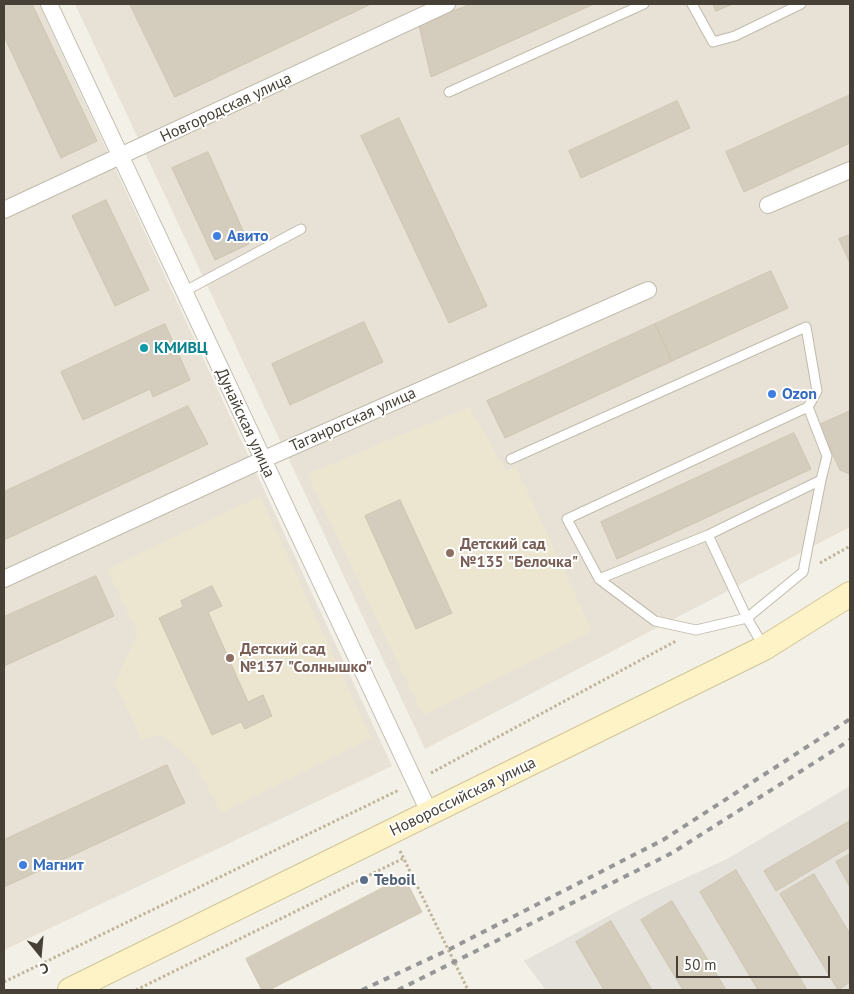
<!DOCTYPE html>
<meta charset="utf-8">
<style>
body{margin:0}
#map{position:relative;width:854px;height:994px;overflow:hidden;background:#f3f0e7;font-family:"PT Sans",sans-serif}
canvas{display:block}
.frame{position:absolute;inset:0;border:5px solid #464036;pointer-events:none}
.north{position:absolute;left:15px;top:929px;width:50px;height:50px;-webkit-text-stroke:4px #fff;paint-order:stroke;rotate:163deg;font-size:14px;font-weight:700;line-height:20px;text-align:center;color:#464036}
.north::after{content:'';display:block;margin:auto;width:18px;height:22px;background:#464036;clip-path:polygon(50% 0,100% 100%,50% 72%,0 100%)}
.scale{position:absolute;left:676px;top:956px;width:154px;height:22px;box-sizing:border-box;border:2px solid #464036;border-top:0;padding-left:6px;font-size:15px;line-height:18px;white-space:nowrap;color:#464036;-webkit-text-stroke:4px #fff;paint-order:stroke}
</style>
<div id="map">
<canvas width="854" height="994"></canvas>
<div class="frame"></div>
<div class="north">С</div>
<div class="scale">50 m</div>
</div>
<script>
const ctx = document.querySelector('canvas').getContext('2d');
ctx.lineJoin = 'round';
function fill(path, color) { ctx.fillStyle = color; ctx.fill(path, 'evenodd'); }
function trace(path, color, width, dash) { ctx.strokeStyle = color; ctx.lineWidth = width; ctx.lineCap = dash ? 'butt' : 'round'; ctx.setLineDash(dash || []); ctx.stroke(path); }
function label(font, color, halo, rows, align = 'center') {
  ctx.font = font + ' "PT Sans",sans-serif'; ctx.lineWidth = 4; ctx.setLineDash([]); ctx.textBaseline = 'middle'; ctx.strokeStyle = halo; ctx.fillStyle = color; for (const [text, x, y, turn = 0] of rows) {
    ctx.save(); ctx.translate(x, y); ctx.rotate((+turn || 0) * Math.PI / 180); ctx.textAlign = isNaN(turn) ? turn : align; if (halo) ctx.strokeText(text, 0, 0); ctx.fillText(text, 0, 0); ctx.restore();
  }
}
const residential = new Path2D(`
 M4 4H39L392 766 4 950Z
 M75 4H850V527L425 749Z`);
const industrial = new Path2D(`
 M850 786V990H546L524 961 644 897 727 859Z`);
const education = new Path2D(`
 M469 407 506 471 516 467 592 631 423 715 307 474Z
 M260 496 371 738 221 813 196 765 161 734 142 740 115 683 138 633 107 569Z`);
const building = new Path2D(`
 M4 4H32L97 141 61 158 4 36Z
 M130 4H371L175 97Z
 M471 4H594L431 77 419 25Z
 M713 4H733L716 11Z
 M850 95V143L744 192 726 152Z
 M677 101 690 128 581 178 569 151Z
 M399 118 487 306 449 323 361 136Z
 M208 152 249 244 215 260 172 168Z
 M106 200 149 290 115 306 72 216Z
 M850 235V263L839 239Z
 M771 271 788 308 672 361 655 324Z
 M364 322 383 362 290 405 272 364Z
 M165 324 190 380 153 397 150 389 83 420 61 372Z
 M655 324 672 361 505 438 487 401Z
 M188 406 208 444 4 540V492Z
 M850 411V474L840 470 819 425Z
 M794 433 811 469 617 559 601 522Z
 M400 500 452 613 416 629 365 516Z
 M96 576 114 616 4 666V617Z
 M212 586 222 606 208 612 248 702 263 695 272 716 245 729 241 722 212 735 159 618 183 607 181 601Z
 M167 765 185 803 4 887V840Z
 M850 821V847L776 891 764 871Z
 M850 854V887L836 862Z
 M736 870 807 990H758L700 892Z
 M814 874 850 934V982L838 990 780 894Z
 M404 877 422 912 269 990H262L246 959Z
 M672 901 726 990H683L641 920Z
 M611 921 652 990H604L576 942Z`);
const path = new Path2D(`
 M820 563 850 546
 M431 773 676 641
 M400 851 468 990
 M4 982 399 790
 M136 990 404 858`);
const service = new Path2D(`
 M692 4 713 42 735 36 801 4
 M449 92 644 4
 M185 291 301 229
 M808 407 567 519 599 579 655 621 696 630 747 618 708 535 821 480
 M511 459 806 327 817 391 808 407 827 456 821 480 803 572 747 618 764 647
 M599 579 708 535`);
const minor = new Path2D(`
 M49 4 430 814
 M768 205 850 170
 M4 210 447 4
 M4 579 262 460 648 290`);
const secondary = new Path2D(`
 M70 990 764 648 850 594`);
const rail = new Path2D(`
 M362 990 448 950 663 840 850 719
 M398 990 672 853 850 740`);
const markers = [
 [217,236,5,"#3f7fe0"],
 [144,348,5,"#0f9aa8"],
 [772,394,5,"#3f7fe0"],
 [450,553,5,"#8d6e63"],
 [230,658,5,"#8d6e63"],
 [23,865,5,"#3f7fe0"],
 [364,880,5,"#5c6f8a"]
];
const streetNames = [
 ["Новгородская улица",226,108,-25],
 ["Таганрогская улица",353,420,-24],
 ["Дунайская улица",245,423,65],
 ["Новороссийская улица",463,797,-26]
];
const shopNames = [
 ["Авито",227,236],
 ["Ozon",782,394],
 ["Магнит",33,865]
];
const cultureNames = [
 ["КМИВЦ",154,348]
];
const educationNames = [
 ["Детский сад",460,544],
 ["№135 \"Белочка\"",460,562],
 ["Детский сад",240,649],
 ["№137 \"Солнышко\"",240,667]
];
const serviceNames = [
 ["Teboil",374,880]
];
fill(residential, '#e7e2d5');
fill(industrial, '#e5e1db');
fill(education, '#ece6d1');
fill(building, '#d4ccbc');
trace(building, '#cfc5b0', 1);
trace(service, '#c1bbac', 11);
trace(minor, '#c1bbac', 18);
trace(secondary, '#d2c597', 26);
trace(path, '#c0b59b', 3, [2.5, 2.5]);
trace(service, '#fff', 9);
trace(minor, '#fff', 16);
trace(secondary, '#fdf3c6', 24);
trace(rail, '#969696', 4, [6, 6]);
for (const [x, y, r, color] of markers) { const dot = new Path2D(); dot.arc(x, y, r, 0, 2 * Math.PI); ctx.fillStyle = color; ctx.fill(dot); trace(dot, '#fff', 2); }
label('16px', '#464036', '#fff', streetNames);
label('bold 16px', '#366cbe', '#fff', shopNames, 'left');
label('bold 16px', '#0d838f', '#fff', cultureNames, 'left');
label('bold 16px', '#785e54', '#fff', educationNames, 'left');
label('bold 16px', '#4e5e75', '#fff', serviceNames, 'left');
</script>
